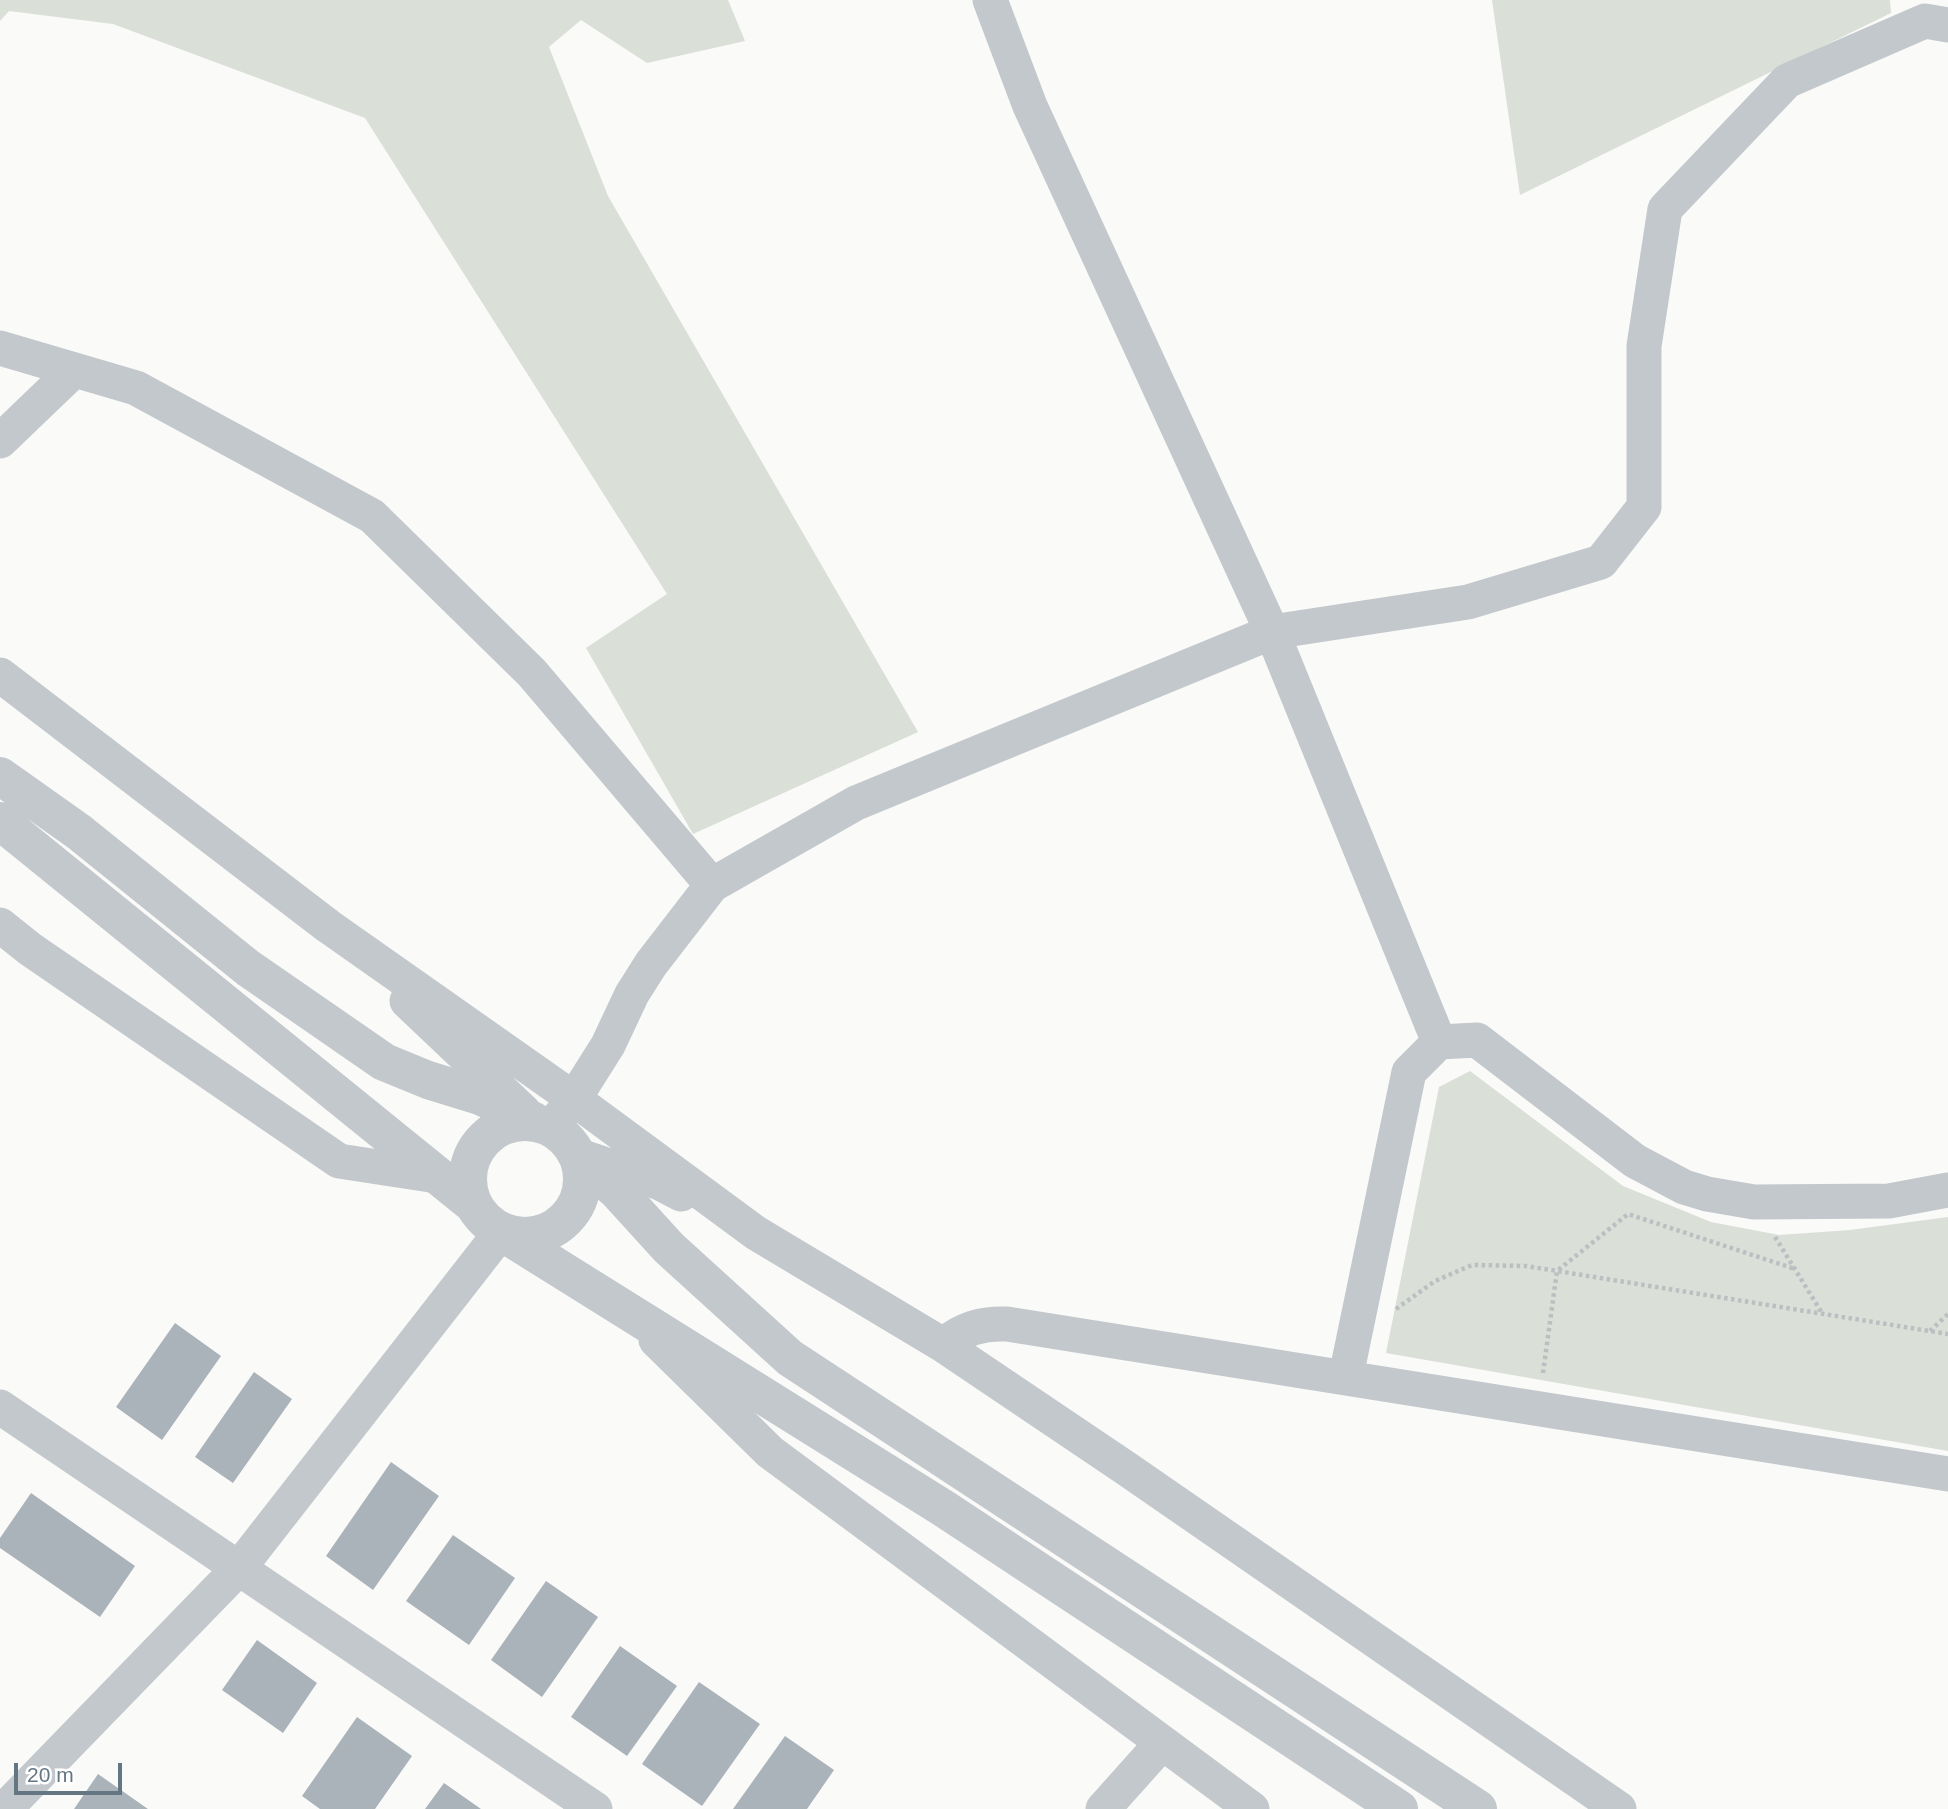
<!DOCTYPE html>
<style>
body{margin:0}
#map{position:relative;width:1948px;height:1809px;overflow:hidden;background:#fafaf8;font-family:Arial,sans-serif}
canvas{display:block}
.scale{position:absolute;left:14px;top:1763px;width:108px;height:32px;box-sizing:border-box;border:4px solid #657683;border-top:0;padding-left:9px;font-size:21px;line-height:24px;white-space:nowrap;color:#657683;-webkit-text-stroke:5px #fff;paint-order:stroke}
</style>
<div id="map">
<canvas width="1948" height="1809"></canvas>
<div class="scale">20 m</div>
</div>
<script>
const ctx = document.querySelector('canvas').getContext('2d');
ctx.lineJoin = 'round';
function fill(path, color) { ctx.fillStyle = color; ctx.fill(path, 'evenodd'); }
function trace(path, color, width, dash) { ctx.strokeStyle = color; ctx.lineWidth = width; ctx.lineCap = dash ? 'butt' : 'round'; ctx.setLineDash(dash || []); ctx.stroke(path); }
const green = new Path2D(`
 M0 0H728L745 41 647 63 581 20 549 47 608 196 918 732 693 834 586 648 667 594 365 118 113 24 9 11 0 21Z
 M1492 0H1890L1891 13 1520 195Z
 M1470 1071 1623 1186 1711 1222 1779 1235 1850 1230 1948 1217V1451L1386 1353 1439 1087Z`);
const building = new Path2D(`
 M175 1323 221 1356 162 1440 116 1407Z
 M254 1372 292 1399 233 1483 195 1457Z
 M391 1462 439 1496 373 1590 326 1556Z
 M31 1493 135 1566 100 1617 0 1548V1538Z
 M453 1535 515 1578 469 1645 406 1601Z
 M546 1581 598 1617 542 1697 491 1660Z
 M257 1640 317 1683 283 1733 222 1690Z
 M620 1646 677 1686 627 1756 571 1717Z
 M699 1682 760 1724 702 1806 642 1764Z
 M357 1717 412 1756 375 1809H320L302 1796Z
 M785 1736 834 1770 807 1809H733Z
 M98 1774 148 1809H74Z
 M444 1783 481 1809H425Z`);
const path = new Path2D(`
 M1775 1237 1822 1313
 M1396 1309 1435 1281 1472 1265 1526 1266 1948 1334
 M1930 1331 1948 1314
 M1543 1373 1557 1271 1628 1214 1795 1269`);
const minor = new Path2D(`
 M0 348 136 388 372 516 532 673 712 885
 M0 441 74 370
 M0 675 328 926 574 1099 608 1045 632 994 651 964 712 885 856 803 1272 632 1030 106 990 0
 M0 925 30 949 339 1161 437 1176
 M407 1001 524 1112
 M1439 1042 1272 632 1468 602 1601 562 1644 507V346L1665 209 1787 81 1925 21 1948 25
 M551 1127 574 1099 756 1233 943 1345 1127 1469 1619 1809
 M580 1156 660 1183 681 1194
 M656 1340 770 1452 1252 1809
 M943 1345C963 1329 981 1323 1007 1324L1948 1474
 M1346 1376 1409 1072 1439 1042 1477 1040 1635 1161 1684 1187 1707 1194 1754 1202 1889 1201 1948 1190
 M0 1407 595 1809
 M5 1809 239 1568 501 1232
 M1103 1809 1162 1743`);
const tertiary = new Path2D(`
 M0 776 79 832 248 968 384 1062 428 1080 480 1096 534 1121
 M0 821 474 1205
 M468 1179a57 57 0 1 1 114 0a57 57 0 1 1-114 0Z
 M577 1155 618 1192 669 1248 790 1358 1478 1809
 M501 1232 943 1508 1399 1809`);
fill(green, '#dadfd7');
fill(building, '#aab3b9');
trace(path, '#bbbfc2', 4.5, [3.5, 3.5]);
trace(minor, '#c3c8cc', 35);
trace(tertiary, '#c3c8cc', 38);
</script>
